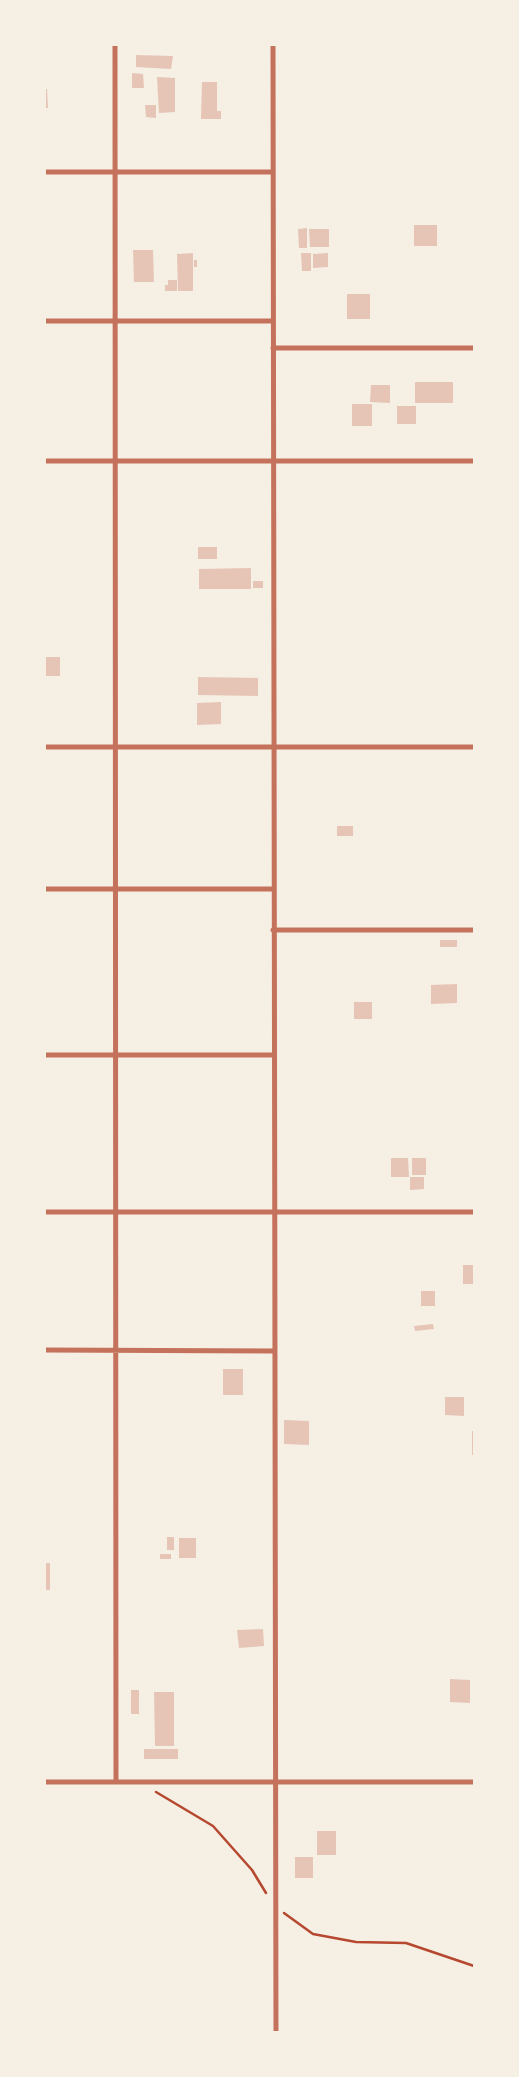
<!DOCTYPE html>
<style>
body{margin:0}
#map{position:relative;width:519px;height:2077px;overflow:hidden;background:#f6efe4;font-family:Cabin,sans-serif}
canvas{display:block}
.frame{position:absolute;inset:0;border:46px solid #f6efe4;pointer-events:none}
</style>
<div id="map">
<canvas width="519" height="2077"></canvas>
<div class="frame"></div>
</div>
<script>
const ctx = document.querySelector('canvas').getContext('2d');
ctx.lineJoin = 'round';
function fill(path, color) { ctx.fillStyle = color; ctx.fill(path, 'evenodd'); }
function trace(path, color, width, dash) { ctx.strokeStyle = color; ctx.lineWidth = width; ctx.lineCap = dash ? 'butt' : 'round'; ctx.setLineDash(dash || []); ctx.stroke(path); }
const building = new Path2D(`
 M136 55 173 56 171 69 136 67Z
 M132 73 143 74 144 88H132Z
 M157 77 175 78V112L159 113Z
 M202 82H217V111H221V119H201Z
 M45 89H47L48 108H45Z
 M145 105H156V118L146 117Z
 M414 225H437V246H414Z
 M307 228V248H299L298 229Z
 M309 229H329V247H310Z
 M133 250H153L154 282H134Z
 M193 253V291H178L177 254Z
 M301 253H311V271H302Z
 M328 253V267L313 268V254Z
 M194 260H197V267H194Z
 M168 280H177V291H165V285H168Z
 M347 294H370V319H347Z
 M415 382H453V403H415Z
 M371 385H390V403L370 402Z
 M352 404H372V426H352Z
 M397 406H416V424H397Z
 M198 547H217V559H198Z
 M251 568V589H199V569Z
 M253 581H263V588H253Z
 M45 657H60V676H45Z
 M198 677 258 678V696L198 695Z
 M221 702V724L197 725V703Z
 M337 826H353V836H337Z
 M440 940H457V947H440Z
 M457 984V1003L431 1004V985Z
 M354 1002H372V1019H354Z
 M391 1158H408L409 1177H391Z
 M412 1158H426V1175H412Z
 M410 1177H424V1189L410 1190Z
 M463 1265H474V1284H463Z
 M421 1291H435V1306H421Z
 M433 1324 434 1329 415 1331 414 1326Z
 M223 1369H243V1395H223Z
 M445 1397H464V1416L445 1415Z
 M284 1420 309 1421V1445L284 1444Z
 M472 1431H474V1455H472Z
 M167 1537H174V1550H167Z
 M179 1538H196V1558H179Z
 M160 1554H171V1559H160Z
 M45 1563H50V1590H45Z
 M263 1629 264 1646 239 1648 237 1630Z
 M450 1679 470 1680V1703L450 1702Z
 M131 1690H139V1714H131Z
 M154 1692H174V1746H155Z
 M144 1749H178V1759H144Z
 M317 1831H336V1855H317Z
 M295 1857H313V1878H295Z`);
const path = new Path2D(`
 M156 1792 213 1826 252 1870 266 1893
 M284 1913 313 1934 356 1942 406 1943 474 1966`);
const minor = new Path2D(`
 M115 45 116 1782
 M273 45 276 2032
 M45 172H273
 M45 321H273
 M273 348H474
 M45 461H474
 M45 747H474
 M45 889H273
 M273 930H474
 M45 1055H274
 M45 1212H474
 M45 1350 274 1351
 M45 1782H474`);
fill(building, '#e6c5b7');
trace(path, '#b5482f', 2.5);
trace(minor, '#c5725c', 5);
</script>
